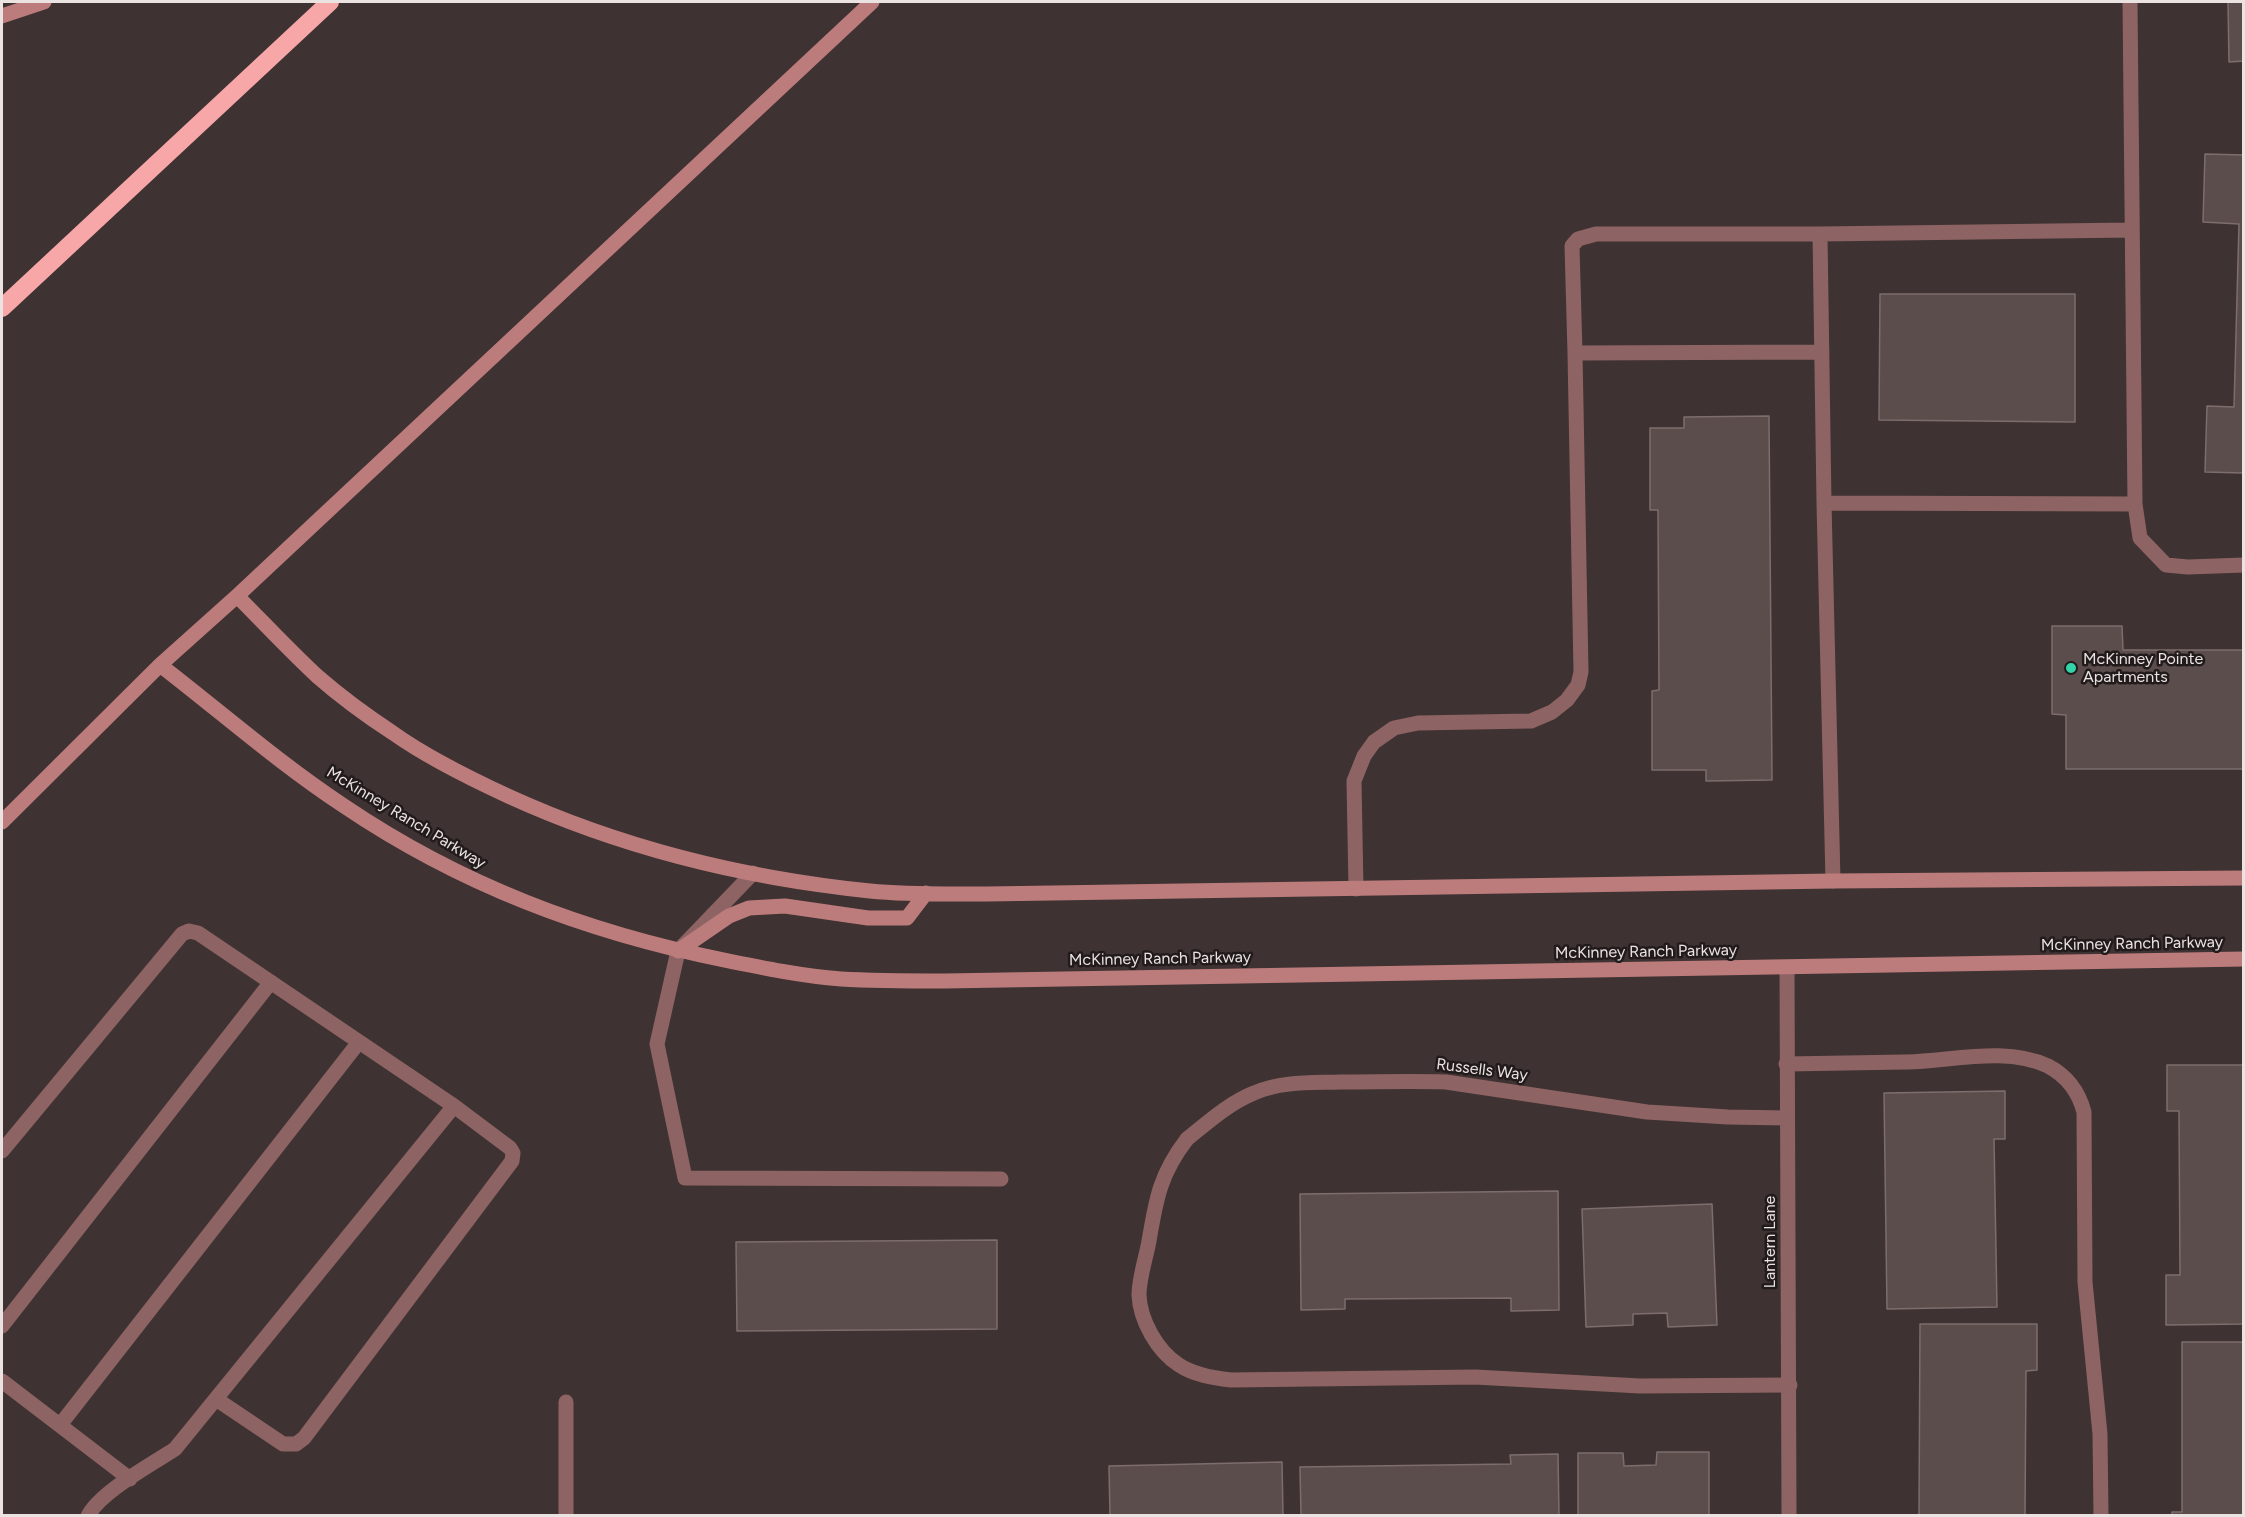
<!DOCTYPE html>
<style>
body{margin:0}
#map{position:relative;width:2245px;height:1517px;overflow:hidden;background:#3f3232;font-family:Figtree,sans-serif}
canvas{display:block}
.frame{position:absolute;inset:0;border:3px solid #ebe2e2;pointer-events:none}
</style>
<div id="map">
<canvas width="2245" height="1517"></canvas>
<div class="frame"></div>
</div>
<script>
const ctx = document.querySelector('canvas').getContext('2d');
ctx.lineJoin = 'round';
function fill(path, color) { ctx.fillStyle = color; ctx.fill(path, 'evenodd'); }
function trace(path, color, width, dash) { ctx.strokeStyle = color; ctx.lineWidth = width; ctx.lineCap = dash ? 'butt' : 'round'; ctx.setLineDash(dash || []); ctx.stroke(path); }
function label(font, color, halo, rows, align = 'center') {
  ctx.font = font + ' Figtree,sans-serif'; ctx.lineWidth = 5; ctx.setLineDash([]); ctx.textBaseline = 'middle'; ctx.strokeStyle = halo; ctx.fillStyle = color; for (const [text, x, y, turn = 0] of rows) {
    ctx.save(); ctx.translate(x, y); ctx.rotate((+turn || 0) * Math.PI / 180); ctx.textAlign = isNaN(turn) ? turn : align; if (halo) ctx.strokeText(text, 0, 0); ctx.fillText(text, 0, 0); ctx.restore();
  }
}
const building = new Path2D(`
 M2228 2H2244V61L2229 62Z
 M2205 154 2244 155V473L2205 472 2207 406 2234 407 2239 224 2203 222Z
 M1880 294H2075V422L1879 420Z
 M1769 416 1772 780 1706 781V770H1652V691L1659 690 1658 510H1650V428H1684V417Z
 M2052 626H2122L2123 650H2244V769H2066V715L2052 714Z
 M2167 1065H2244V1324L2166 1325V1275H2180L2179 1111H2167Z
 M2005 1091V1139H1994L1997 1307 1887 1309 1884 1093Z
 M1558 1191 1559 1310 1511 1311V1298L1345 1299V1309L1301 1310 1300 1194Z
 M1712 1204 1717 1325 1668 1327 1667 1313 1633 1314V1325L1586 1327 1582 1209Z
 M997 1240V1329L737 1331 736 1242Z
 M1920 1324H2037V1370L2026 1371 2025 1516H1919Z
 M2182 1342H2244V1516H2172V1512H2182Z
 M1657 1452H1709V1516H1578V1453H1623L1624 1466 1656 1465Z
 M1558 1454 1559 1516H1301L1300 1467 1511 1464 1510 1455Z
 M1282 1462 1283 1516H1110L1109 1466Z`);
const lane = new Path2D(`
 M2130 2 2135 504 2140 538 2166 565 2188 567 2244 565
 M1575 353 1572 246 1578 239 1596 234H1820
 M1824 503 1820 234 2131 230
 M753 873 678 951 657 1044 685 1178 1001 1179
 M1833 881 1824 503 2135 504
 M1356 889 1354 781 1364 756 1374 742 1394 728 1418 723 1531 721 1552 712 1567 700 1578 685 1581 672 1575 353 1822 352
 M1786 1064C1827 1063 1867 1063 1907 1062 1952 1061 2006 1046 2048 1066 2067 1076 2079 1093 2084 1112L2085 1282 2100 1434 2101 1516
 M1187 1139C1160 1174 1156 1199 1149 1241 1146 1258 1139 1278 1139 1295 1140 1320 1157 1351 1179 1365 1194 1375 1213 1378 1231 1380L1475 1377 1640 1386 1790 1385
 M2 1151 182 934 189 931 198 933 454 1106 175 1449C152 1464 100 1492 88 1516
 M2 1326 271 982
 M2 1381 130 1479
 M216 1399 283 1444H296L304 1438 512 1161 513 1153 510 1148 454 1106
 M566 1402V1516
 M60 1425 359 1042`);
const street = new Path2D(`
 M1787 968 1789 1516
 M1187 1139C1208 1122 1229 1103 1254 1093 1281 1081 1312 1083 1340 1082 1376 1082 1410 1081 1446 1082L1647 1112 1728 1117 1787 1118`);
const secondary = new Path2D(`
 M2 16 44 2
 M237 596C264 623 290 651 317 676 341 697 367 716 393 733 428 758 469 778 508 796 624 849 743 878 870 891 909 895 948 894 987 894L1833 881 2244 878
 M160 665C221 712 280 764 344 806 461 885 586 932 724 960 763 968 802 976 841 979 875 981 911 981 945 981L2244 959
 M2 822 160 665 237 596 872 2
 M678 951 729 916 749 908 785 906 868 918H907L926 893`);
const highway = new Path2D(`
 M2 308 330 2`);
const markers = [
 [2071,668,6,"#33d4a8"]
];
const poiNames = [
 ["McKinney Pointe",2083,659],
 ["Apartments",2083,677]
];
const streetNames = [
 ["McKinney Ranch Parkway",406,818,31],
 ["McKinney Ranch Parkway",2132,944,-1],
 ["McKinney Ranch Parkway",1646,952,-1],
 ["McKinney Ranch Parkway",1160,959,-1],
 ["Russells Way",1482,1070,7],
 ["Lantern Lane",1770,1242,-90]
];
fill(building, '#5b4d4c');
trace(building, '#7d6e6d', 1.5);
trace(lane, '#8d6463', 15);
trace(street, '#8d6463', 15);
trace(secondary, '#bd7c7c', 15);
trace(highway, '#f7a7a7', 18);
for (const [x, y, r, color] of markers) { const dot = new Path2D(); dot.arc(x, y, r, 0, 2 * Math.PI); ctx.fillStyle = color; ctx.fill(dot); trace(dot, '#211b1b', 2); }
label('16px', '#ebe2e2', '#211b1b', poiNames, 'left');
label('16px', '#ebe2e2', '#211b1b', streetNames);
</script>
